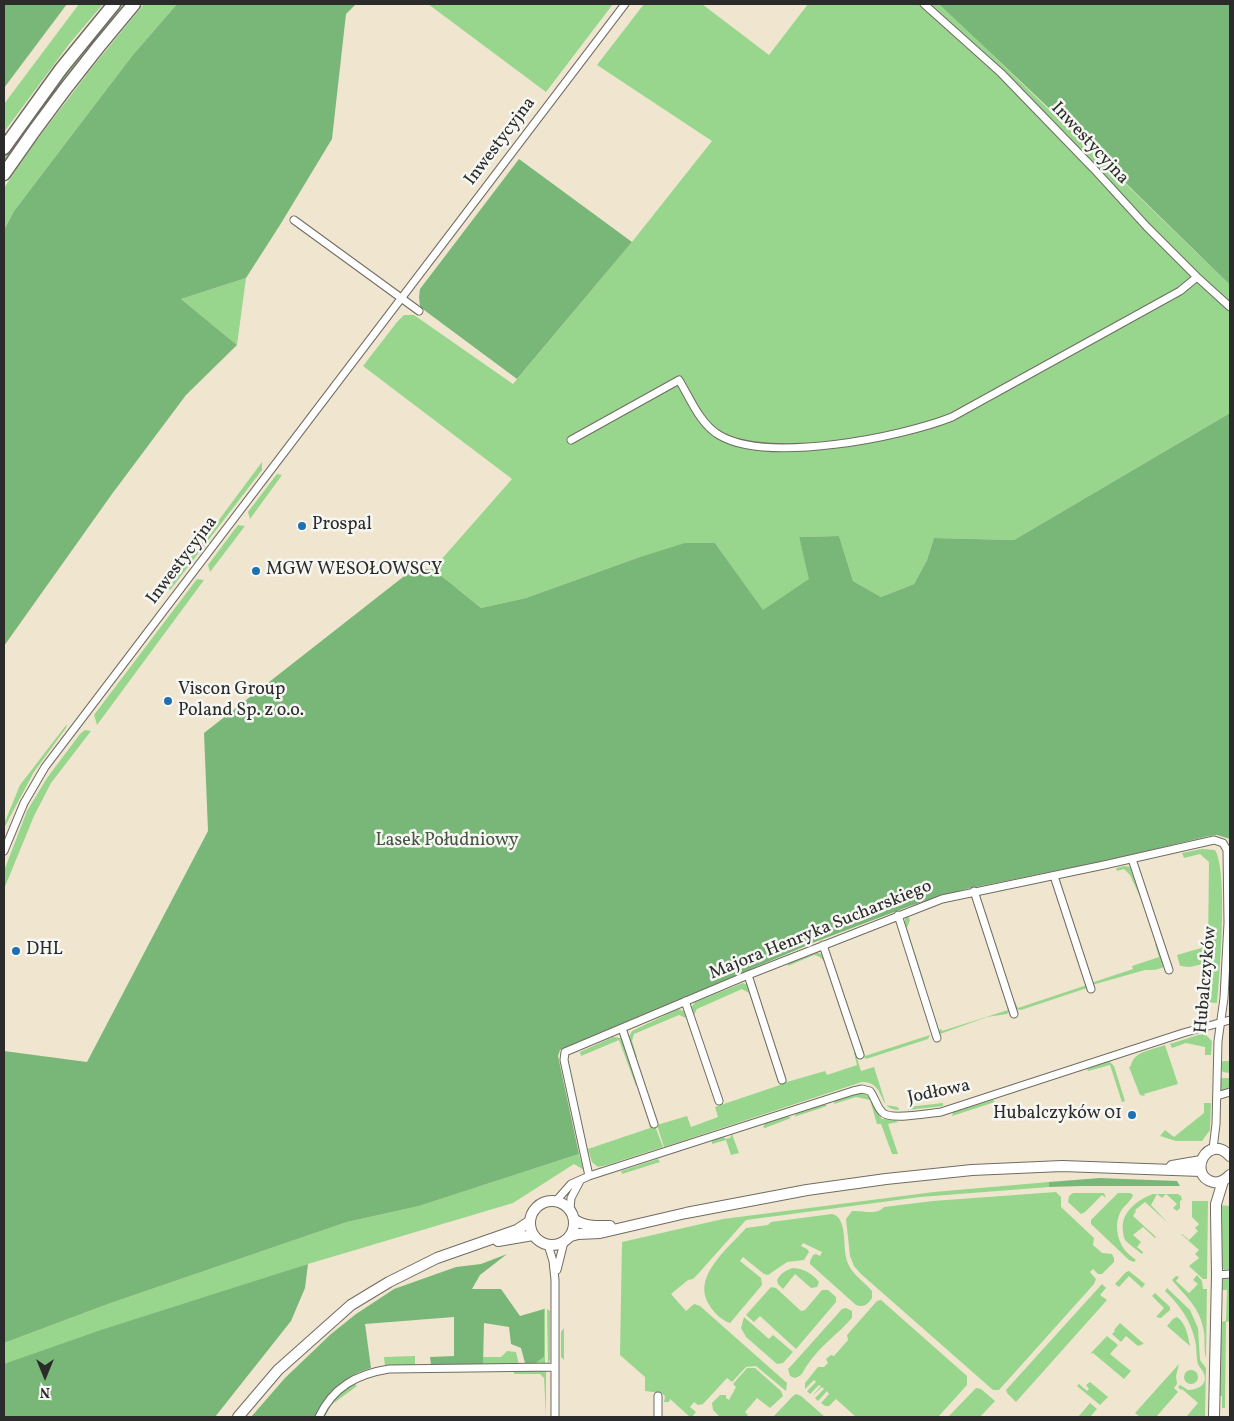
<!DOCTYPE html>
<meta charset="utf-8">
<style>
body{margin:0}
#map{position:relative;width:1234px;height:1421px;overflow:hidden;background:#f0e6cf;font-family:Vollkorn,serif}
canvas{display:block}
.frame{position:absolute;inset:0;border:5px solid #2b2b2b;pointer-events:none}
.north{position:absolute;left:20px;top:1351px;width:50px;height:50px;-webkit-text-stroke:4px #f6f6f2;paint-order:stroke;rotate:180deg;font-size:14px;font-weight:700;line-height:20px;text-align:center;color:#2b2b2b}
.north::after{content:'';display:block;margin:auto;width:18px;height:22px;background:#2b2b2b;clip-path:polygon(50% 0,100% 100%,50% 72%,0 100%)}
</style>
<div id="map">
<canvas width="1234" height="1421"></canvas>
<div class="frame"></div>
<div class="north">N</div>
</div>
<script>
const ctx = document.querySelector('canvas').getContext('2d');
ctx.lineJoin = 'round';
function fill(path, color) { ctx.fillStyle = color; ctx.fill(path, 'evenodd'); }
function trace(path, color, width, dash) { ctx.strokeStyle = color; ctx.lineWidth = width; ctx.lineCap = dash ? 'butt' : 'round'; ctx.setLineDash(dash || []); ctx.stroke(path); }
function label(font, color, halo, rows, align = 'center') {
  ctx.font = font + ' Vollkorn,serif'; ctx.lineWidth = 5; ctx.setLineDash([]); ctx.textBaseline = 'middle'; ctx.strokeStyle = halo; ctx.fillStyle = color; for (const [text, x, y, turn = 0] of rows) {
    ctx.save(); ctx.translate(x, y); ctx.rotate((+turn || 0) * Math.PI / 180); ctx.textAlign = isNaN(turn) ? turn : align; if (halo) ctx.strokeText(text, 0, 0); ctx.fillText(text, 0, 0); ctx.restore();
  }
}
const green = new Path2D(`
 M79 4H103L70 43 4 132V104Z
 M120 4H127L4 166V156L12 144 52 90Z
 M144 4H177L132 56 14 211 4 230V188L36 141 94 65Z
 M428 4H613L546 92Z
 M644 4H702L769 55 808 4H940L1230 285V413L1014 540 934 538 927 560 914 584 881 597 853 581 839 536 799 537 810 579 763 611 715 543 637 558 526 598 481 608 433 569 512 479 363 366 397 322 404 315H414L513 384 632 242 712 141 597 65Z
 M246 278 237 345 181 299Z
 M262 462V470L171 589 167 591 160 587 166 580 172 583Z
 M277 474 282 475 250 519 248 512Z
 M238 525 245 526 210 572 208 565Z
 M197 579 204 580 97 725 94 715Z
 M67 724 66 728 34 772 4 828V824L20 785Z
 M85 730 91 731 51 783 34 816 4 889V871L27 811 47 778 80 734Z
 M1202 849 1215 850C1228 871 1220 975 1217 1003L1206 1002 1207 963 1190 967 1180 966 1177 955 1208 946 1209 862 1200 854 1184 858 1182 853Z
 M1125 866 1130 867 1141 899 1130 875 1124 869 1117 871 1116 868Z
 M908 916 910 920 907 928 925 985H924L903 922H905V918Z
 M1155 944H1157L1165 965 1162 968 1154 970H1145L1092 985 1091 983 1133 969 1132 966 1159 957Z
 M817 952 823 955 831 978 830 979C827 969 826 957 814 955L788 966V963Z
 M743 983 745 984 747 983 759 1017 758 1018 749 993 742 989 697 1009 694 1015 701 1034 700 1035 691 1008 695 1002Z
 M1087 985V988L1021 1010 1016 1009 1014 1002H1015L1018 1008Z
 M1007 1005H1009L1010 1010 1007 1014 987 1017 940 1034 939 1030 941 1029 942 1031 1008 1010Z
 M678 1009 684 1011 694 1035H692L686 1018 679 1015 634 1034 632 1041 637 1057 635 1056 629 1037 632 1031Z
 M1205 1034 1212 1041 1211 1055H1205V1047L1186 1043 1172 1048 1170 1044 1198 1035Z
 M930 1035 928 1039 866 1059 864 1057 859 1044 861 1043 865 1056Z
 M772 1036 787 1082 825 1071 827 1075 857 1065 854 1053 855 1052 861 1071 874 1067 886 1105 898 1107 899 1110C876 1110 887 1082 862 1082L664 1147 657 1125 687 1116 691 1127 718 1117 715 1107 780 1085 775 1071 785 1079Z
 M613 1037 622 1038 638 1085 636 1086 619 1040 581 1056 580 1052Z
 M1165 1045 1178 1084 1144 1094 1145 1096 1140 1095 1129 1067 1131 1066C1133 1051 1153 1050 1165 1045Z
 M1109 1061 1114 1066 1125 1101 1122 1102 1110 1065 1088 1071 1087 1069Z
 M1223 1061H1230V1073L1223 1072 1221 1069V1063Z
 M1223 1078H1230V1090L1221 1091V1079Z
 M861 1093C874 1095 874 1111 882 1119L896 1120 898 1122 888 1124 898 1154H892L881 1124H877L870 1100 856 1097 834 1104 835 1100Z
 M993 1100 995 1102 952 1116 953 1112Z
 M943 1103V1106L908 1110V1107Z
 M1204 1103H1211L1210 1130 1202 1141H1176L1160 1136 1165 1130 1174 1137 1204 1113Z
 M825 1104 827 1106 794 1117 797 1113Z
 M788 1116 791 1118 765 1128 763 1127 765 1123Z
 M649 1122 655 1126 663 1147 607 1165 598 1167 592 1162 588 1149 650 1128Z
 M732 1134 739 1153 731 1155 726 1140 712 1144V1140L723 1137 726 1139 730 1138Z
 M579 1154 584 1170 574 1164 513 1203 308 1264 4 1366V1343L108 1304 347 1222 419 1206Z
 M658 1159 660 1162 622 1174 621 1171Z
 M1049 1182V1187L920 1197 746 1220 697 1275 693 1279 688 1280 671 1294 686 1311 694 1304 700 1306 787 1383 786 1391 756 1366 746 1367 732 1382 727 1378 703 1404 698 1405 694 1402 690 1407 696 1412 692 1417H690L670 1399 669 1402H664L665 1396 661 1393 645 1391V1377L620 1355 622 1242 723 1219 934 1192Z
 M1056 1192 1061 1197V1207L1094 1238 1093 1245 1102 1253 1112 1254 1114 1258V1262L1102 1274H1098L1093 1269 1090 1272 1096 1279 1094 1284 999 1390H993L861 1274 854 1266 850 1256 846 1219 852 1211C863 1210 876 1216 884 1207L933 1201Z
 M1073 1193H1104L1106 1198 1102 1195 1085 1212 1081 1214 1068 1202 1069 1196Z
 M1118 1193H1130L1133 1195C1131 1202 1124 1205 1121 1211 1114 1223 1117 1239 1124 1249 1127 1253 1132 1257 1136 1260L1134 1262 1129 1260 1091 1224V1220Z
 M1153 1194H1178L1181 1196 1182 1200 1180 1201V1208L1177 1211 1173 1208 1177 1204 1166 1194 1162 1198 1157 1194 1151 1205 1168 1223 1145 1202 1135 1210 1136 1211 1133 1216 1156 1237 1155 1238 1143 1227 1133 1235 1141 1242 1137 1247 1143 1252 1142 1254C1137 1250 1130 1245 1127 1242 1124 1240 1123 1234 1123 1231 1120 1213 1137 1200 1153 1194Z
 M1192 1201H1208L1207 1279H1203L1189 1266 1199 1258 1195 1254 1199 1250 1181 1234H1182L1189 1240 1198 1231 1195 1228 1199 1224 1192 1217Z
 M1219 1205 1230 1206V1269L1224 1270 1220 1264Z
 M832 1214C847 1217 843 1244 846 1257 849 1273 862 1279 872 1291V1298C868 1304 864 1308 856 1305L810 1264V1261L813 1255 816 1254 820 1256 822 1252 803 1243 801 1246 807 1249 809 1252 804 1260 787 1262 768 1275 764 1274 743 1257 740 1261 761 1278 762 1285 730 1323C723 1321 714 1313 710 1306 690 1277 729 1248 746 1228L768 1225 771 1222Z
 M793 1268C804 1269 812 1273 819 1282L817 1287 811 1288 795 1274 783 1289 778 1284 777 1280C780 1274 786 1270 793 1268Z
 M1129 1271 1145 1284 1142 1288 1129 1276 1119 1287 1115 1284 1126 1272Z
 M1197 1275 1202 1281 1203 1289H1207L1206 1358C1203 1348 1206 1337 1203 1327 1198 1305 1185 1296 1172 1280L1176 1276 1179 1277 1176 1281 1189 1293 1198 1284 1193 1280Z
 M1230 1277V1321L1226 1322 1225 1408H1222V1396H1219L1220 1322 1226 1321 1227 1290H1222V1280L1224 1278Z
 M1102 1284 1106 1288 1100 1295 1107 1300 1016 1402 1007 1393 1006 1390Z
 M771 1287 776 1288 801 1311 805 1310 822 1290H828L836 1297V1302L796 1349 760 1316 754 1322 746 1315Z
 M1167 1288 1190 1310 1198 1328 1200 1360 1206 1368 1205 1417H1186L1198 1403 1182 1389 1181 1390 1178 1387 1180 1385 1188 1390C1197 1390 1208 1385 1204 1374 1203 1370 1199 1367 1198 1364 1196 1357 1197 1348 1195 1340 1191 1321 1179 1304 1165 1291Z
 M1155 1293 1170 1307V1310L1161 1318 1156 1317 1164 1308 1152 1296Z
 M881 1300 967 1376V1385L938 1417H856L836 1399 829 1406H825L821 1403 829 1394 827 1391 818 1401 815 1398 824 1389 822 1387 812 1396 821 1386 819 1385 810 1394 807 1391 816 1382 814 1380 805 1389V1383L818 1367H824L828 1363 826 1359 831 1355 834 1356 848 1340 847 1335 877 1301Z
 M545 1308V1365L525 1364V1363H536L544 1357V1309Z
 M846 1308 852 1311V1318C838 1334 820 1346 808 1364 803 1370 804 1375 795 1378L790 1376 788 1369 791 1366 842 1309Z
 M547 1309 550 1311V1360L548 1364Z
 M744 1317 769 1339 773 1335 793 1352 783 1363 777 1364 746 1337 741 1328Z
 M1177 1317C1186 1323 1188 1336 1190 1346L1167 1326 1173 1319Z
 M1120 1323 1144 1344H1143L1138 1346 1126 1336 1121 1342 1112 1334 1115 1331 1114 1330Z
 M564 1328V1360L561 1357V1332Z
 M1107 1336 1118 1345 1110 1354 1131 1371 1124 1379 1093 1353 1090 1354Z
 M507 1351 516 1352 519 1365H483V1357H501Z
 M415 1356V1365L385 1366 384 1357Z
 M1179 1364 1176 1376 1177 1384 1174 1388 1178 1392 1156 1417H1140L1135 1413Z
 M747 1368H755L781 1391 783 1396 770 1408 757 1398 745 1412 748 1415 746 1417H720L713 1410 712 1403 720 1395H726V1398L729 1400 736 1387 733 1384Z
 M1184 1377a7 7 0 1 1 14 0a7 7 0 1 1-14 0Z
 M514 1371H546V1417L544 1378 540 1374H514Z
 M1090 1382 1108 1397 1100 1405 1077 1386 1079 1384 1087 1391 1089 1389 1086 1385Z
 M354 1383 357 1386 331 1405 325 1417H321C329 1403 340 1392 354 1383Z
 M976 1388 981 1389 995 1401 980 1417H948Z
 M796 1394 801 1396 825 1417H773L793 1396Z
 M1090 1403 1097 1409 1090 1417H1078Z`);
const forest = new Path2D(`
 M4 4H67L4 88Z
 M177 4H356L346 14 332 139 280 225 246 278 181 299 237 345 186 395 112 494 4 646V230L14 211 132 56Z
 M939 4H1230V285L1053 112Z
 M519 159 632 242 517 379 420 307 419 297 420 289Z
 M1230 413V839L1217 835 1209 836 1114 859 966 889 910 906 815 942 560 1050 558 1056 579 1154 419 1206 347 1222 108 1304 4 1343V1051L87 1062 208 831 204 733 412 570 433 569 481 608 526 598 637 558 685 543H715L763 610 809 579 799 537 839 536 853 581 881 597 914 584 927 560 934 538 1014 540Z
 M1100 1178 1177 1181 1180 1186H1082L1049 1187V1182Z
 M507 1254 480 1275 472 1289H501L520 1316 544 1309V1357L536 1363H525L521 1348 511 1344 509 1327 484 1323 483 1365H431L430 1357 454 1356V1317L365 1324 371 1368C346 1375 325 1393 315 1417H251L285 1378 331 1334 356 1314 394 1289 456 1267 481 1264Z
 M308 1264 305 1288 291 1321 215 1417H4V1364L101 1330Z`);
const street = new Path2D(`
 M924 4 1001 73 1094 169 1147 227 1197 277 1230 307
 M294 220 419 311
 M571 440 679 380C690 398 700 424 719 435 767 464 902 437 952 417L1180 291 1197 277
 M4 851 24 803 45 767 625 4
 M1132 859 1169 970
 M1054 876 1091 989
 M974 891 1014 1014
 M898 915 937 1038
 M823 945 860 1055
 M748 975 782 1080
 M685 1001 719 1101
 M622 1028 654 1124
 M1217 1096 1230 1092
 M589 1176 564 1060 565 1052 748 975 942 899 1104 865 1214 840 1223 843 1227 850 1228 923 1224 998 1218 1041 1216 1124 1213 1149
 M556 1201 571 1184 589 1176 853 1091 862 1089 870 1091C875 1098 877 1107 882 1112 889 1121 930 1113 941 1112L1183 1033 1230 1020
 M570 1210 571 1198 580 1181
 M548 1245 553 1261 555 1280V1417
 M557 1270 564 1242
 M1217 1275 1230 1274
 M658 1396V1417
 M319 1417C333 1387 357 1374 389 1369L555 1367`);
const secondary = new Path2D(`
 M1230 1156C1208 1132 1186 1175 1213 1182 1220 1184 1225 1180 1230 1175
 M1172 1166 1201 1161
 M530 1223a22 22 0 1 1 44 0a22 22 0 1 1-44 0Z
 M575 1220C585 1227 598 1226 610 1226
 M571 1236 578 1234 600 1233 686 1213 807 1190 886 1179 972 1170 1062 1166 1201 1171
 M498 1241 533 1235
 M238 1417 278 1370 351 1305 389 1282 437 1258 517 1230 529 1222
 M1214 1417 1217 1275 1216 1212V1204L1223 1181`);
const highway = new Path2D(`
 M4 148 61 69 114 4
 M4 174C44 115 88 58 134 4`);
const markers = [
 [302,526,5,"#1f6fb2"],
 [256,571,5,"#1f6fb2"],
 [168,701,5,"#1f6fb2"],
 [16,951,5,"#1f6fb2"],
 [1132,1115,5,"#1f6fb2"]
];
const streetNames = [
 ["Inwestycyjna",501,142,-53],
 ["Inwestycyjna",1089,144,47],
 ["Inwestycyjna",183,561,-53],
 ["Majora Henryka Sucharskiego",821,931,-22],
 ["Hubalczyków",1207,980,-85],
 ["Jodłowa",939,1093,-12]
];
const poiNames = [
 ["Prospal",312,526],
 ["MGW WESOŁOWSCY",266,571],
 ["Viscon Group",178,691],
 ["Poland Sp. z o.o.",178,712],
 ["DHL",26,951],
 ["Hubalczyków 01",1122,1115,"right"]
];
const parkNames = [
 ["Lasek Południowy",447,842]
];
fill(green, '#97d68c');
fill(forest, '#79b778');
trace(street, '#706c64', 9);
trace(secondary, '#706c64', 12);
trace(highway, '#706c64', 15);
trace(street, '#fff', 7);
trace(secondary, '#fff', 10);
trace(highway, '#fff', 12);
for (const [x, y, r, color] of markers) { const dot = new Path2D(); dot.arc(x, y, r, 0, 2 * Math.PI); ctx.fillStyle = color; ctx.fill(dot); trace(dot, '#f6f6f2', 2); }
label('18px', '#2b2b2b', '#f6f6f2', streetNames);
label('18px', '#2b2b2b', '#f6f6f2', poiNames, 'left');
label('18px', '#465643', '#f6f6f2', parkNames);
</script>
